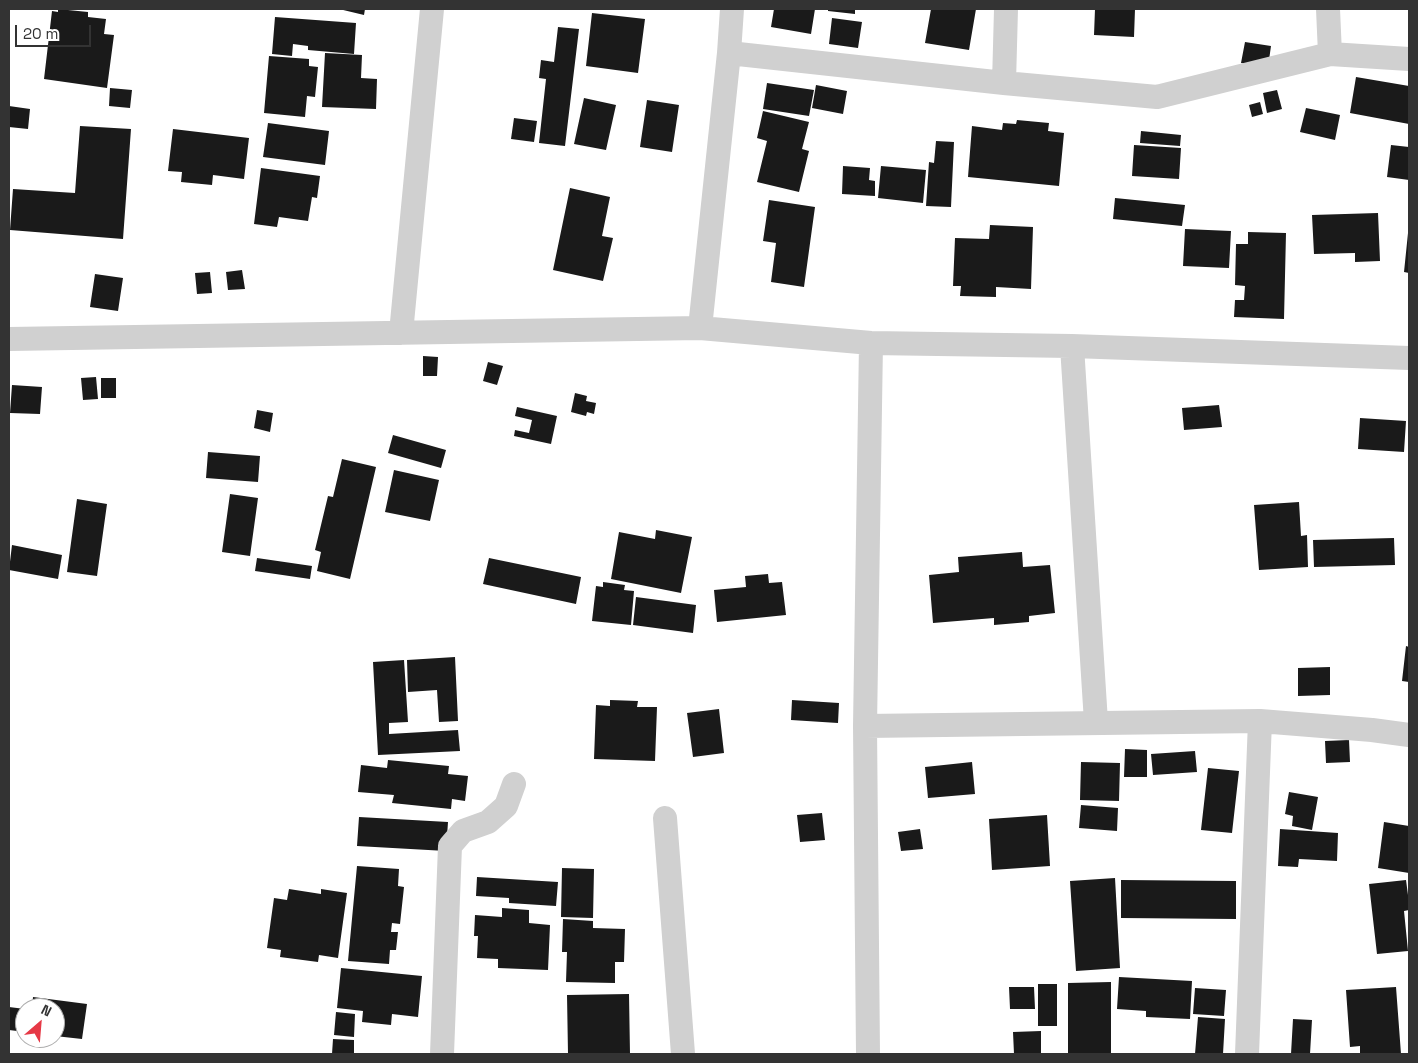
<!DOCTYPE html>
<style>
body{margin:0}
#map{position:relative;width:1418px;height:1063px;overflow:hidden;background:#fff;font-family:"Space Grotesk",sans-serif}
canvas{display:block}
.frame{position:absolute;inset:0;border:10px solid #333;pointer-events:none}
.north{position:absolute;left:15px;top:998px;width:50px;height:50px;box-sizing:border-box;background:#fff;border:1px solid #adadad;border-radius:50%;rotate:27deg;font-size:14px;font-weight:700;line-height:20px;text-align:center;color:#333}
.north::after{content:'';display:block;margin:auto;width:18px;height:22px;background:#e63946;clip-path:polygon(50% 0,100% 100%,50% 72%,0 100%)}
.scale{position:absolute;left:15px;top:25px;width:76px;height:22px;box-sizing:border-box;border:2px solid #333;border-top:0;padding-left:6px;font-size:15px;line-height:18px;white-space:nowrap;color:#333;-webkit-text-stroke:4px #fff;paint-order:stroke}
</style>
<div id="map">
<canvas width="1418" height="1063"></canvas>
<div class="frame"></div>
<div class="north">N</div>
<div class="scale">20 m</div>
</div>
<script>
const ctx = document.querySelector('canvas').getContext('2d');
ctx.lineJoin = 'round';
function fill(path, color) { ctx.fillStyle = color; ctx.fill(path, 'evenodd'); }
function trace(path, color, width, dash) { ctx.strokeStyle = color; ctx.lineWidth = width; ctx.lineCap = dash ? 'butt' : 'round'; ctx.setLineDash(dash || []); ctx.stroke(path); }
const building = new Path2D(`
 M58 9 88 12V17L106 19 104 34 114 35 107 88 44 79 52 11 58 12Z
 M339 9H365L364 15Z
 M774 9H815L811 34 771 27Z
 M828 9H855V14L828 11Z
 M931 9H976L969 50 925 43Z
 M1095 9H1135L1134 37 1094 35Z
 M592 13 645 19 638 73 586 66Z
 M275 17 356 23 354 54 308 50V46L293 44 292 56 272 54Z
 M832 18 862 22 858 48 829 44Z
 M558 27 579 29 565 146 539 143 546 79 539 78 541 60 554 62Z
 M1245 42 1271 46 1268 67 1241 63Z
 M325 53 362 55 361 78 377 79 376 109 322 107Z
 M269 56 309 59V66L318 67 315 97 307 96 305 117 264 113Z
 M1356 77 1409 86V124L1350 113Z
 M767 83 814 90 809 116 763 109Z
 M816 85 847 91 843 114 812 108Z
 M110 88 132 90 130 108 109 106Z
 M1277 90 1282 109 1267 113 1263 93Z
 M584 98 616 105 606 150 574 144Z
 M647 100 679 105 672 152 640 147Z
 M1260 102 1263 114 1252 117 1249 105Z
 M9 106 30 109 28 129 9 127Z
 M1306 108 1340 115 1335 140 1300 132Z
 M763 111 809 122 802 149 809 151 799 192 757 182 767 141 757 138Z
 M514 118 537 121 534 142 511 139Z
 M1017 120 1049 123 1048 131 1064 133 1059 186 968 177 972 126 1002 130 1003 123 1016 124Z
 M268 123 329 131 325 165 263 157Z
 M80 126 131 129 123 239 10 230 13 189 75 193Z
 M173 129 249 138 244 179 213 175 212 185 181 182 182 172 168 171Z
 M1141 131 1181 135 1180 146 1140 143Z
 M936 141 954 142 951 207 926 206 929 162 934 163Z
 M1134 145 1181 148 1179 179 1132 176Z
 M1391 145 1409 147V180L1387 177Z
 M843 166 870 168 869 180 875 181V196L842 194Z
 M881 166 926 170 923 203 878 198Z
 M261 168 320 176 317 198 312 197 308 221 279 217 277 227 254 224Z
 M570 188 610 197 602 236 613 238 603 281 553 270Z
 M1115 198 1185 205 1182 226 1113 219Z
 M769 200 815 207 804 287 771 282 776 243 763 241Z
 M1378 213 1380 261 1355 262V253L1314 254 1312 215Z
 M990 225 1033 227 1031 289 996 287V297L960 296 961 286H953L955 238 989 239Z
 M1185 229 1231 231 1229 268 1183 266Z
 M1248 232 1286 233 1284 319 1234 317 1235 300H1244L1245 286 1235 285 1236 244H1248Z
 M1408 233H1409V273L1404 272Z
 M242 270 245 289 228 290 226 272Z
 M210 272 212 293 197 294 195 273Z
 M95 274 123 278 118 311 90 307Z
 M423 356 438 357 437 376H423Z
 M488 362 503 366 497 385 483 381Z
 M96 377 98 399 83 400 81 378Z
 M101 378H116V398H101Z
 M12 385 42 387 40 414 10 413Z
 M575 393 587 396 586 401 596 403 594 414 587 412 586 416 571 412Z
 M1219 405 1222 427 1184 430 1182 408Z
 M517 407 557 416 551 444 514 436 515 430 529 433 532 420 515 416Z
 M257 410 273 413 270 432 254 428Z
 M1360 418 1406 421 1404 452 1358 449Z
 M393 435 446 450 441 468 388 453Z
 M208 452 260 456 258 482 206 478Z
 M342 459 376 467 350 579 317 571 321 552 315 550 328 496 333 497Z
 M394 470 439 480 430 521 385 512Z
 M230 494 258 498 250 556 222 552Z
 M77 499 107 504 97 576 67 572Z
 M1299 502 1301 536 1307 535 1308 567 1259 570 1254 505Z
 M656 530 692 537 681 593 611 579 619 532 655 539Z
 M1394 538 1395 565 1314 567 1313 540Z
 M12 545 62 555 58 579 9 570Z
 M1022 552 1023 567 1050 565 1055 613 1029 616V622L994 625V618L933 623 929 575 959 572 958 557Z
 M257 558 312 566 310 579 255 571Z
 M489 558 581 577 576 604 483 584Z
 M768 574 769 583 782 582 786 615 717 622 714 590 746 587 745 576Z
 M603 582 625 585 624 590 634 591 631 625 592 621 596 586 603 587Z
 M636 597 696 605 693 633 633 625Z
 M1406 646 1409 647V682L1402 681Z
 M455 657 458 721 439 722 437 690 408 692 407 660Z
 M404 660 408 722 389 723V734L458 730 460 751 378 755 373 662Z
 M1330 667V695L1298 696V668Z
 M610 700 638 701 637 707H657L655 761 594 759 596 705 610 706Z
 M792 700 839 703 838 723 791 720Z
 M719 709 724 753 693 757 687 713Z
 M1349 740 1350 762 1326 763 1325 741Z
 M1125 749 1147 750V777H1124Z
 M1195 751 1197 772 1153 775 1151 754Z
 M388 760 449 766 448 774 468 776 465 801 452 799 451 809 392 803 394 795 358 792 361 765 387 768Z
 M972 762 975 794 928 798 925 767Z
 M1081 762 1120 763 1119 801 1080 800Z
 M1208 768 1239 771 1232 833 1201 830Z
 M1289 792 1318 797 1312 830 1292 826 1293 816 1285 814Z
 M1081 805 1118 808 1117 831 1079 828Z
 M822 813 825 840 800 842 797 815Z
 M1047 815 1050 866 992 870 989 819Z
 M359 817 448 822 446 851 357 846Z
 M1384 822 1409 826V873L1378 868Z
 M920 829 923 849 901 851 898 832Z
 M1280 829 1338 833 1337 861 1299 859 1298 867 1278 866Z
 M357 866 399 869 398 886 404 887 400 924 392 923 391 932H398L396 950H390L389 964 348 961Z
 M562 868 594 869 593 918 561 917Z
 M477 877 558 882 556 906 509 903V898L476 896Z
 M1115 878 1120 968 1076 971 1070 881Z
 M1121 880 1236 881V919L1121 918Z
 M1406 880 1408 895H1409V910L1404 911 1408 951 1377 954 1369 884Z
 M289 889 321 894V889L347 893 338 958 319 955 318 962 280 957 281 950 267 948 274 898 287 900Z
 M502 908 529 910V923L550 925 548 970 498 968V959L477 958 478 936H474L475 915 502 917Z
 M563 919 593 921V928L625 929 624 962H615V983L566 982 567 952H562Z
 M341 968 422 976 418 1017 392 1014 391 1025 362 1022 363 1011 337 1008Z
 M1119 977 1192 981 1190 1019 1146 1017V1011L1117 1009Z
 M1111 982V1054H1068V983Z
 M1038 984H1057V1026H1038Z
 M1009 987H1034L1035 1009H1010Z
 M1396 987 1401 1054H1360V1046L1350 1047 1346 990Z
 M1195 988 1226 990 1224 1016 1193 1014Z
 M629 994 630 1054H568L567 995Z
 M33 997 87 1004 82 1039 55 1036V1008H32Z
 M9 1007 25 1009V1032L9 1030Z
 M336 1012 355 1014 354 1037 334 1035Z
 M1198 1017 1225 1019 1223 1054H1195Z
 M1293 1019 1312 1020 1310 1054H1291Z
 M1041 1031V1054H1014L1013 1032Z
 M333 1039 354 1040V1054H332Z`);
const minor = new Path2D(`
 M1328 9 1330 54
 M729 53 1004 83 1157 97 1330 54 1409 59
 M1004 83 1006 9
 M700 328 729 53 732 9
 M401 333 432 9
 M9 339 700 328 871 343 1072 346 1409 358
 M1072 346 1096 722
 M865 726 1260 721 1372 730 1409 735
 M665 818 683 1054
 M442 1054 450 846 463 831 488 822 506 806 514 784
 M868 1054 865 726 871 343
 M1247 1054 1260 721`);
fill(building, '#1a1a1a');
trace(minor, '#d0d0d0', 24);
</script>
